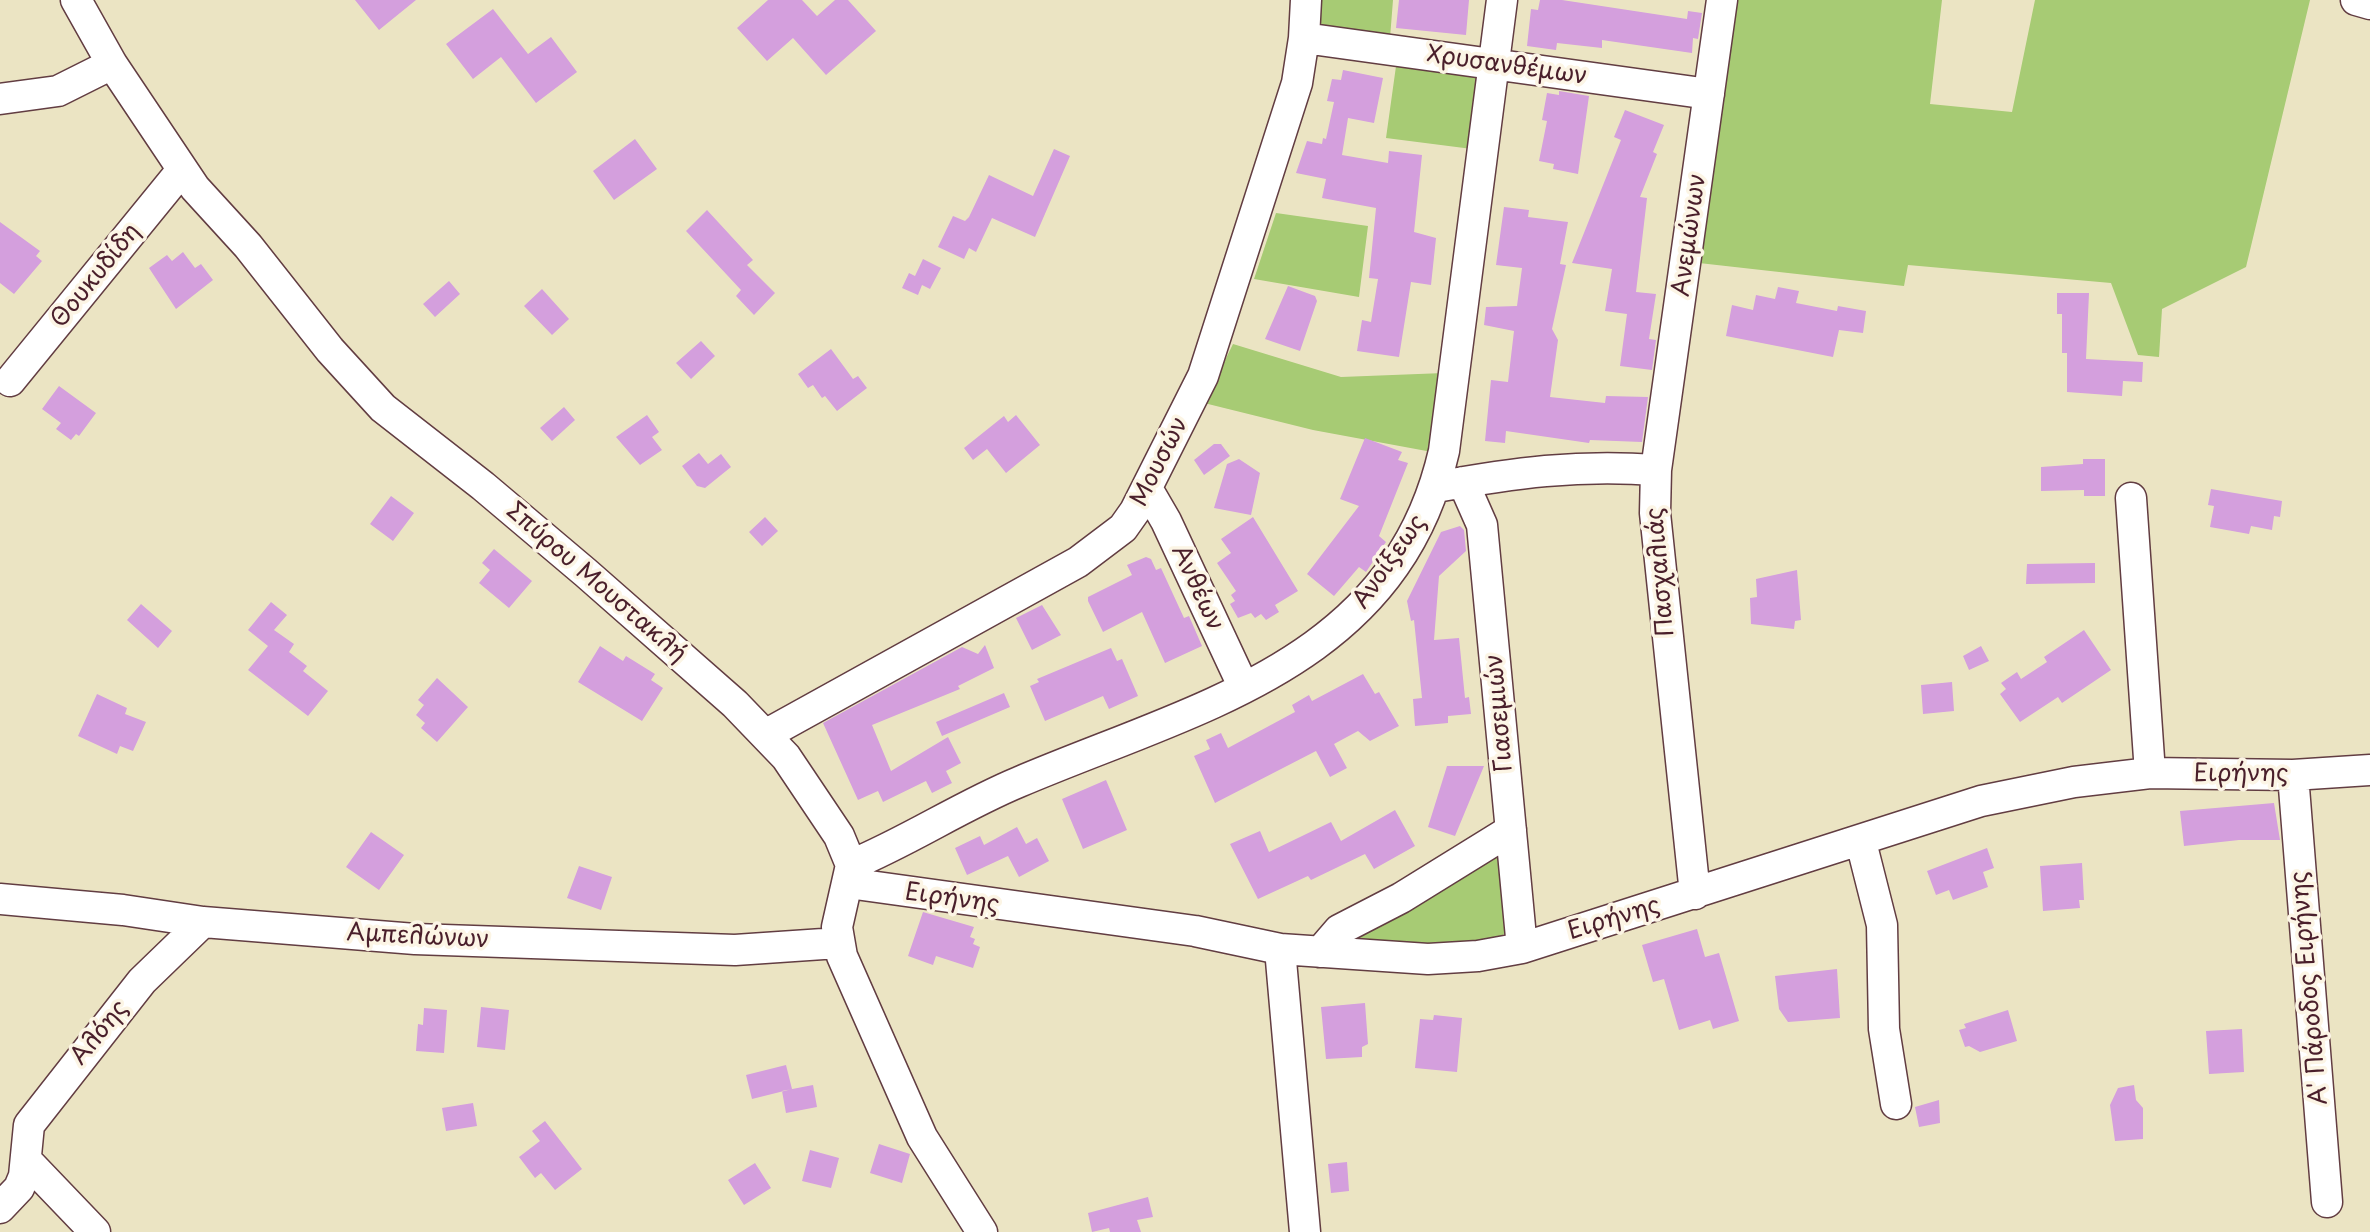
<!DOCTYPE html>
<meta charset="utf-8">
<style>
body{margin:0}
canvas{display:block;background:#ebe4c3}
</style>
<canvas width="2370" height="1232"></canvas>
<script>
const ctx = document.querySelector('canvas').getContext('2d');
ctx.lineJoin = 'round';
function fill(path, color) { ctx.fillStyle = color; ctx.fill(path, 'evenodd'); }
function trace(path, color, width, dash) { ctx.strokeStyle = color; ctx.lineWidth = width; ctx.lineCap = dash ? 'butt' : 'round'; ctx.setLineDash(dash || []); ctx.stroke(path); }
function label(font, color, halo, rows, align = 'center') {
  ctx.font = font + ' "Playpen Sans",sans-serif'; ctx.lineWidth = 7; ctx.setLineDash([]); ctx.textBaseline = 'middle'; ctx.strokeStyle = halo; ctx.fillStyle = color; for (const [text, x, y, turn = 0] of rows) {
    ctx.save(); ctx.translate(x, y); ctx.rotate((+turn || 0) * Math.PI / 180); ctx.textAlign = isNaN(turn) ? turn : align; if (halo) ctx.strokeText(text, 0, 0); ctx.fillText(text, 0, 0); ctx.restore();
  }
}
const green = new Path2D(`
 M1320 0H1393L1390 38 1320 32Z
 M1735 0H1942L1930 104 2012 112 2035 0H2310L2246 267 2162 309 2159 357 2138 355 2111 283 1908 265 1904 286 1699 263Z
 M1397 59 1482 71 1472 149 1386 138Z
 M1276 213 1368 226 1359 297 1254 279Z
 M1233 344 1341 377 1444 373 1432 452 1313 430 1204 403Z
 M1497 856 1506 932 1492 944 1375 945 1347 937Z`);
const building = new Path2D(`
 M355 0H416L379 30Z
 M768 0H802L817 16 835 0H848L876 31 826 75 793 38 767 61 737 28Z
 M1399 0H1469L1466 35 1396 28Z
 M1540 0H1562L1687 19 1688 11 1702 13 1698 39 1693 38 1692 53 1602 40V48L1557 43 1556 50 1527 46 1531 9 1538 10Z
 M493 9 528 54 551 37 577 72 536 103 501 57 473 79 446 44Z
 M1343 70 1383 78 1374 123 1348 118 1342 155 1388 163 1389 151 1422 155 1414 232 1436 238 1431 285 1411 282 1399 357 1357 351 1362 320 1371 322 1378 279 1369 278 1376 208 1322 198 1326 179 1296 173 1307 141 1322 144 1323 138 1326 139 1334 102 1327 101 1332 79 1341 80Z
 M1559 91 1589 96 1578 174 1553 169 1554 164 1539 161 1547 121 1542 120 1547 93 1559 95Z
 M1625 110 1664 125 1653 152 1657 154 1640 197 1647 198 1636 292 1656 294 1649 339 1656 340 1652 370 1620 366 1627 314 1605 311 1612 269 1572 263 1621 140 1614 137Z
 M635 139 657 169 614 200 593 171Z
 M1054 149 1070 156 1035 237 992 218 976 252 969 248 964 259 938 247 953 216 965 221 969 217 989 175 1033 196Z
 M1504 207 1529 210 1528 217 1568 222 1560 264 1566 265 1552 329 1558 340 1550 397 1605 403 1606 396 1648 397 1642 442 1590 440 1589 443 1506 431 1505 443 1485 441 1491 380 1508 382 1514 331 1484 325 1486 307 1517 306 1522 268 1496 265Z
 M707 210 753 260 747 265 775 293 754 315 736 296 741 290 686 231Z
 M0 222 40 251 36 256 42 261 14 294 0 283Z
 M183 252 195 268 201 264 213 280 176 309 149 268 167 255 172 261Z
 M923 259 941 268 930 289 922 285 918 295 902 288 909 273 915 276Z
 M449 281 460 294 435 317 423 304Z
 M1288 286 1315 296 1317 301 1300 351 1265 339Z
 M1778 287 1799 291 1796 303 1837 311 1838 306 1866 311 1863 333 1839 330 1833 357 1726 336 1732 305 1753 310 1756 295 1775 299Z
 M542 289 569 319 552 335 524 306Z
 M2057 293H2089L2086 359 2143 362 2142 382 2123 381 2122 396 2067 392V353H2062V314H2057Z
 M701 341 715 356 691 379 676 363Z
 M831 349 853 379 858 376 867 388 837 411 825 396 822 398 813 385 808 388 798 374Z
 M59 386 96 413 79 436 76 434 71 440 56 429 61 423 42 409Z
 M564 407 575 420 552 441 540 428Z
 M647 415 659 432 652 437 662 450 640 465 616 437Z
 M1016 415 1040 445 1006 473 987 449 973 460 964 448 1004 416 1008 422Z
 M1365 438 1402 452 1398 460 1408 463 1379 536 1386 542 1366 572 1359 567 1334 596 1307 574 1359 506 1340 499Z
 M1214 444H1221L1230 456 1204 475 1194 460Z
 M699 453 708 464 721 454 731 467 705 488 697 486 682 466Z
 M1239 459 1260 473 1251 515 1214 508 1227 464Z
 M2083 459H2105V496H2084V490L2041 491V467L2083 464Z
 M2211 489 2282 501 2280 517 2274 516 2272 530 2251 526 2249 534 2210 527 2214 506 2208 505Z
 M391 496 414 513 393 541 370 524Z
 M765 517 778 531 762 546 749 532Z
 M1253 517 1298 591 1275 605 1279 612 1266 620 1261 614 1255 618 1251 613 1238 618 1230 604 1235 601 1231 595 1236 591 1217 563 1231 553 1221 539Z
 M1460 526 1464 530 1466 551 1439 576 1434 640 1459 638 1465 698 1469 697 1471 714 1448 716V723L1415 726 1413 699 1422 698 1414 620 1411 621 1407 601 1441 532Z
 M494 549 532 581 509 608 479 583 490 570 482 563Z
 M1146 557 1151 559 1156 570 1161 568 1184 618 1189 616 1202 646 1165 663 1142 612 1103 632 1088 601V597L1132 575 1127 565Z
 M2095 563V583L2026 584 2027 564Z
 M1797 570 1801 620 1795 621 1794 629 1751 624 1750 598 1757 597 1756 579Z
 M271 602 287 615 274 630 294 644 289 652 307 666 303 671 328 691 308 716 248 670 268 646 248 630Z
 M141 604 172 631 158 648 127 620Z
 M1042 605 1061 635 1032 650 1016 618Z
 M2084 630 2111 670 2062 703 2058 697 2020 722 2000 694 2006 689 2001 683 2017 672 2021 679 2047 662 2044 657Z
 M985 645 994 668 958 686 960 689 872 725 891 771 948 737 961 763 946 771 952 783 932 793 926 781 883 802 878 791 858 800 823 723 962 647 978 654Z
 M600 646 623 661 626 656 655 674 651 680 663 688 642 721 578 682Z
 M1981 646 1989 661 1969 670 1963 656Z
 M1111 648 1117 661 1122 659 1138 696 1109 709 1103 696 1045 721 1030 686 1039 682 1037 679Z
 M1363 674 1375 694 1379 692 1399 726 1370 741 1358 731 1334 744 1347 768 1330 777 1316 751 1215 803 1194 756 1210 749 1206 740 1221 733 1228 748 1295 712 1292 705 1309 695 1312 701Z
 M437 678 468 707 437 742 421 728 425 723 416 715 424 705 418 700Z
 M1952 682 1954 711 1923 714 1921 685Z
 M1004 693 1010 707 942 736 936 722Z
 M97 694 127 708 125 714 146 722 133 751 120 746 117 754 78 736Z
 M1447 766H1484L1455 836 1428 827Z
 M1106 780 1127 830 1083 849 1062 799Z
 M2274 803 2280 840H2239L2184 846 2180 811Z
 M1395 810 1415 846 1374 869 1365 854 1311 880 1308 876 1258 899 1230 844 1260 831 1269 852 1331 822 1341 841Z
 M1017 827 1026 844 1037 838 1049 861 1019 877 1008 856 967 875 955 848 980 836 984 845Z
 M371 832 404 855 379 890 346 867Z
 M1987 848 1994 868 1983 872 1988 887 1953 900 1949 890 1936 895 1927 871Z
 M2082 863 2084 900H2079L2080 908 2043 911 2040 866Z
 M579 866 612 877 601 910 567 898Z
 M923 912 974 927 970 937 975 939 973 944 980 947 973 968 936 956 933 965 908 956Z
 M1697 929 1705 957 1719 953 1739 1021 1713 1029 1710 1020 1679 1030 1664 979 1653 982 1642 945Z
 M1837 969 1840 1018 1788 1022 1779 1009 1775 976Z
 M1365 1003 1368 1044 1362 1047V1057L1326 1059 1321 1007Z
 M481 1007 509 1010 505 1050 477 1047Z
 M424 1008 447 1010 444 1053 416 1051 418 1024 423 1025Z
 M2008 1010 2017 1041 1980 1052 1969 1046 1965 1047 1959 1030 1966 1028 1964 1024Z
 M1434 1015 1462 1018 1457 1072 1415 1068 1420 1019 1433 1020Z
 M2242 1029 2244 1072 2209 1074 2206 1031Z
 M786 1065 792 1089 752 1099 746 1075Z
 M813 1085 817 1107 786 1113 782 1091Z
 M2134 1085 2136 1100 2143 1108V1139L2115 1141 2110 1105 2118 1088Z
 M1939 1100 1940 1123 1919 1127 1915 1107Z
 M473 1103 477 1126 446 1131 442 1108Z
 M545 1121 582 1169 555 1190 541 1173 535 1178 519 1157 540 1141 532 1131Z
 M879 1144 910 1154 902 1183 870 1173Z
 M810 1150 839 1158 831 1188 802 1181Z
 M1347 1162 1349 1191 1331 1193 1328 1164Z
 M755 1163 771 1188 744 1205 728 1180Z
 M1148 1197 1153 1217 1137 1220 1141 1232H1110L1109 1228 1092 1232 1088 1213Z`);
const minor = new Path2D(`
 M76 0 112 64 195 188 248 246 330 350 383 408 483 486 586 573 735 704 786 757 839 836 851 865 837 927 842 956 922 1137 982 1232
 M2356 0 2370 4
 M1304 38 1709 94
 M0 99 58 91 112 64
 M10 381 182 170
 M1656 470 1722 0
 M1463 482 1482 525 1522 948
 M1436 487C1513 473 1578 464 1656 470L1655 513 1695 894
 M1148 490 1166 521 1244 688
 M2131 498 2150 773
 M767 734 1078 562 1123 528 1135 511 1203 376 1297 83 1304 38 1306 0
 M2293 775 2327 1202
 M1861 842 1882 925 1884 1029 1896 1104
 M851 865C909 841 961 806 1019 782 1195 707 1395 665 1444 451L1502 0
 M848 883 1195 931 1280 949 1428 959 1478 956 1522 948 1981 801 2074 782 2150 773 2293 775 2370 770
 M0 899 123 910 203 922 415 939 735 950 838 943
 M1280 949 1305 1232
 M1320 952 1339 930 1401 898 1511 830
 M27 1161 95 1232
 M0 1208 19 1188 24 1176 29 1125 142 981 203 922`);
const streetNames = [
 ["Χρυσανθέμων",1507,66,8],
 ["Ανεμώνων",1690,235,-82],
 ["Θουκυδίδη",96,276,-51],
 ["Μουσών",1160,462,-63],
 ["Ανοίξεως",1390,562,-55],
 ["Πασχαλιάς",1661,572,-95],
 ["Σπύρου Μουστακλή",596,583,41],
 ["Ανθέων",1197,588,65],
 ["Γιασεμιών",1500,713,-95],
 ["Ειρήνης",2241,774],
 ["Ειρήνης",952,899,8],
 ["Ειρήνης",1614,919,-17],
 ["Αμπελώνων",418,937,3],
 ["A' Πάροδος Ειρήνης",2310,988,-95],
 ["Αλόης",100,1033,-51]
];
fill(green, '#a7cb74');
fill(building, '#d49fdd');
trace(minor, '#623d42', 33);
trace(minor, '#fff', 30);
label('24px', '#4a1f2b', '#fcf5e5', streetNames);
</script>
